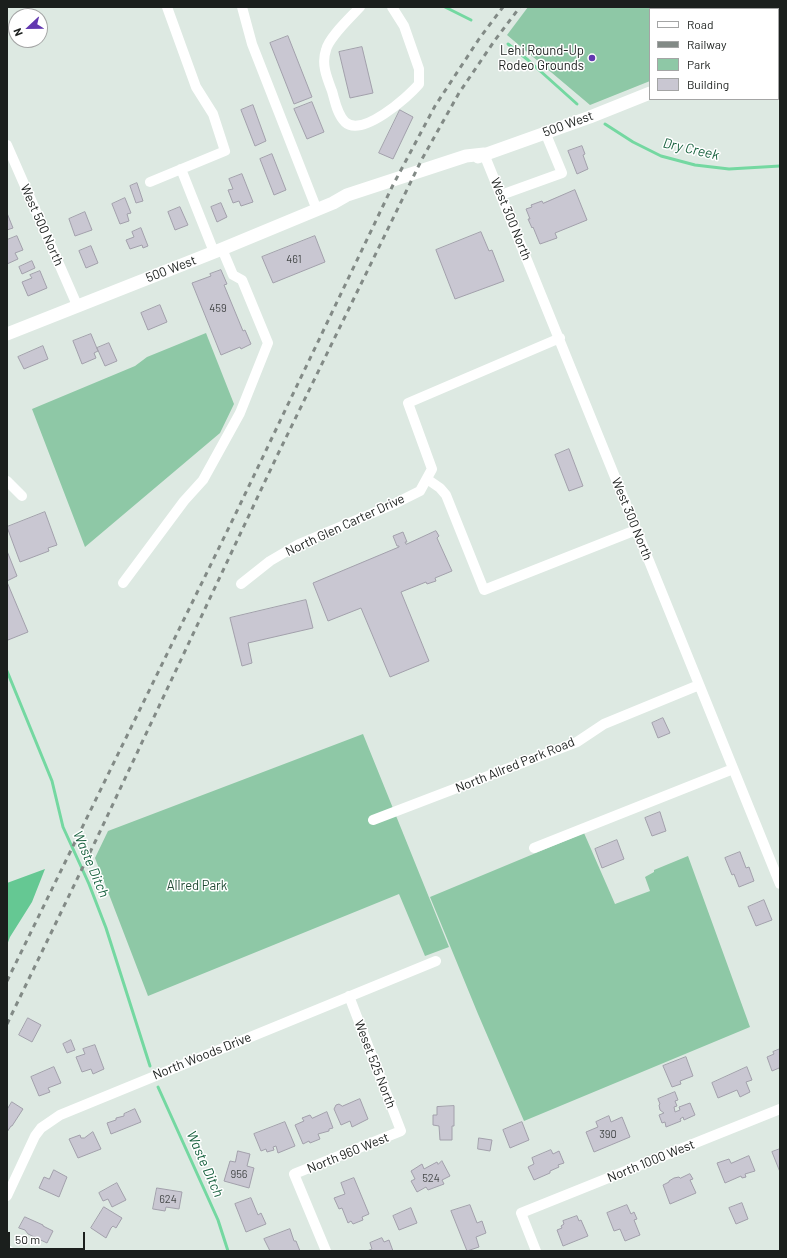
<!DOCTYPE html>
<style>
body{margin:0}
#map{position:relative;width:787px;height:1258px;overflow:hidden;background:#dde9e2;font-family:Barlow,sans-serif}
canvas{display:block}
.frame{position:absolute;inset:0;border:8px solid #1b1f1d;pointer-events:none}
.legend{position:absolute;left:649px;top:8px;width:130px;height:92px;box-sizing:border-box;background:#fff;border:1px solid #a4a5a5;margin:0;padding:5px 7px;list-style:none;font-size:12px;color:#1b1f1d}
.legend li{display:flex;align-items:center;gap:8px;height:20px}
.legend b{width:20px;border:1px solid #a4a5a5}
.north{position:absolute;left:8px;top:8px;width:40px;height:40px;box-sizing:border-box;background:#fff;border:1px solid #a4a5a5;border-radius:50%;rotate:248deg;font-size:11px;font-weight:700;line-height:16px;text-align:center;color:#1b1f1d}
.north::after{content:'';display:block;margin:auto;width:14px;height:18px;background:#6238b0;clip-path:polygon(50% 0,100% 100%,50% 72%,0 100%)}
.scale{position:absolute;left:8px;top:1232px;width:77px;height:18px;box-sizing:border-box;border:2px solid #1b1f1d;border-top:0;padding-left:5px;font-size:12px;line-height:14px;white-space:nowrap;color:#1b1f1d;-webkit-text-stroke:3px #fff;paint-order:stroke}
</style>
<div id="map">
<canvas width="787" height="1258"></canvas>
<div class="frame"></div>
<ul class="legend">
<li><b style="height:5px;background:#fff"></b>Road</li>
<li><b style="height:5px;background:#828a86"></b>Railway</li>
<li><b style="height:11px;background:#8ec8a6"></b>Park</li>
<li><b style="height:11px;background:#c9c7d2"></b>Building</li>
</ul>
<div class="north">N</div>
<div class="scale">50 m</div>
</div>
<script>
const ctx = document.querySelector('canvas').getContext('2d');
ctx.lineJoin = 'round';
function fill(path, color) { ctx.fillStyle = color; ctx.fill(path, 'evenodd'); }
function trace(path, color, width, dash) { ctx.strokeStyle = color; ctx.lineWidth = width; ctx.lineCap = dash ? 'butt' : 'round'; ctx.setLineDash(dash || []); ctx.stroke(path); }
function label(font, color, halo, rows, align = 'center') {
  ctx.font = font + ' Barlow,sans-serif'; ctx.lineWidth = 3; ctx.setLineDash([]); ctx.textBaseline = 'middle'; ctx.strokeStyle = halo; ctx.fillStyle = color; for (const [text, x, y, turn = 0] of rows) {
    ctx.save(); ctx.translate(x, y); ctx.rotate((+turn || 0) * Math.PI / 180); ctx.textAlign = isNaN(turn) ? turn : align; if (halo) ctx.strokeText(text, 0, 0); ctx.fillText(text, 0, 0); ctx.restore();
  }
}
const green = new Path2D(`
 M528 7H780V29L778 30V9H650V81L590 105 507 35Z
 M206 333 234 404 220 433 85 547 32 409 135 366 147 357Z
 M363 734 449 947 425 956 399 894 148 996 95 858 108 831Z
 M584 833 615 904 650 891 645 877 654 872V870L688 856 750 1027 524 1121 478 1014 430 897Z`);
const forest = new Path2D(`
 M45 869 32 902 10 937 7 945V883Z`);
const stream = new Path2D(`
 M445 7 471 20
 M508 44 528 60 577 104
 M605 124 633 142 661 156 695 165 729 169 780 166
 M7 671 52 781 63 827 89 884 106 928 150 1066
 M158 1087 218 1220 228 1251`);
const building = new Path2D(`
 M288 36 312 97 294 104 270 43Z
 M362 47 373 93 350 98 339 52Z
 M312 102 324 132 307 139 294 109Z
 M253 105 266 141 255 146 241 110Z
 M400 110 413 117 393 159 379 153Z
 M582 146 585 154 583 155 588 169 577 174 568 151Z
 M272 154 286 190 274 195 260 159Z
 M242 174 253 202 241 206 239 201 233 203 228 190 233 189 229 179Z
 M137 183 143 201 136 203 130 186Z
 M575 190 587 220 555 233 557 238 540 244 533 227 532 228 528 219H530L526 209 532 207 531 205 542 201 543 203Z
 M125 198 131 213 127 214 129 221 120 224 112 204Z
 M221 203 227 217 217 222 211 207Z
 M180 207 188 225 175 230 168 212Z
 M85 212 92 230 75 236 69 219Z
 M7 213 13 228 7 230Z
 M141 228 148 246 143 248 142 245 130 249 126 240 134 237 132 232Z
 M481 232 489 251 492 250 504 281 455 299 436 250Z
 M17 236 23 250 15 253 18 259 7 264V240Z
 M315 236 325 262 273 283 262 257Z
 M91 246 98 263 86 268 79 251Z
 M32 261 35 268 22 274 19 267Z
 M221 270 227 284 224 285 243 331 245 330 251 344 241 349 240 347 221 355 192 283 211 276 210 274Z
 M40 271 47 288 28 296 22 282 32 278 30 275Z
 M160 305 167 322 148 330 141 313Z
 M91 334 98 351 94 353 96 358 82 364 73 341Z
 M109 343 117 361 105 366 97 348Z
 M43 346 48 359 24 369 18 357Z
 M569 449 583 486 569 491 555 455Z
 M45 512 57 545 48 548 49 551 20 562 7 527Z
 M436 531 439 536 437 538 452 571 435 578 436 581 427 584 426 582 401 592 429 661 390 677 361 608 328 621 313 583 399 547V546H397L393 536 403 532 407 542H405L406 544Z
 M7 551 17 576 7 581Z
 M7 582 28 632 8 640 7 637Z
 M306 600 313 628 248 643 252 663 242 666 230 618Z
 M663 718 670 733 658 738 652 723Z
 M660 812 666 831 652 836 645 818Z
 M617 840 624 859 602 868 595 849Z
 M740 852 746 868 749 867 754 881 739 887 734 874 732 875 725 858Z
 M764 900 772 920 756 926 748 907Z
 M28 1018 41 1025 32 1042 19 1035Z
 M71 1040 75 1050 67 1053 63 1044Z
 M95 1045 104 1069 93 1074 91 1069 82 1072 76 1057 85 1054 83 1049Z
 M780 1049V1071L779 1068 772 1071 767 1057 774 1054 773 1052Z
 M686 1057 693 1076 680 1081 681 1084 672 1087 663 1066Z
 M54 1067 61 1083 48 1088 50 1092 39 1096 31 1077Z
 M747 1067 752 1080 746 1082 750 1092 740 1097 737 1090 718 1098 712 1083Z
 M675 1092 678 1100 675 1101 677 1106 674 1107 675 1112 680 1110 679 1107 690 1103 695 1115 684 1120 683 1117 680 1119 681 1121 666 1127 665 1122 662 1123 659 1115 664 1113 660 1110 659 1105 660 1104 658 1099Z
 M360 1099 368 1119 352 1127 350 1121 341 1125 334 1109 336 1105 339 1104 342 1106Z
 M12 1102 23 1109 12 1126H11L7 1132V1110Z
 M454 1106V1126H452V1140H440L439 1126 433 1125V1115H437V1107Z
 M135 1109 141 1122 111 1134 107 1123 116 1120V1118L124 1116V1114Z
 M327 1112 333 1128 329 1129V1131L318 1134 320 1139 310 1143 309 1141 303 1144 295 1125 304 1121 302 1118 310 1115 312 1118Z
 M609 1116 611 1122 622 1117 630 1137 594 1152 586 1132 598 1127 596 1122Z
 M285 1122 295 1146 278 1153 276 1146 273 1147 274 1150 267 1152 266 1149 261 1151 254 1134Z
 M522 1122 529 1140 510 1148 503 1130Z
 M93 1132 101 1149 78 1158 69 1139 80 1135 81 1138H84Z
 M479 1138 492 1140 490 1151 478 1149Z
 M780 1149V1172L772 1152Z
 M551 1150 553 1154 559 1151 564 1163 558 1165 559 1167 550 1171V1173L534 1180 528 1167 534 1164 532 1158Z
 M238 1151 250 1154 247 1166 254 1168 249 1188 224 1181 230 1161 235 1162Z
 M749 1156 755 1171 745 1174 746 1177 742 1178 741 1176 725 1183 717 1163 729 1159 731 1163Z
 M442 1161 450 1176 442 1180 444 1184 428 1190 426 1187 417 1192 411 1181 415 1179 411 1171 422 1164 424 1169 437 1162 438 1164Z
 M54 1170 67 1177 59 1197 39 1188 44 1177 49 1179Z
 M690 1174 693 1179 690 1180 696 1193 670 1204 663 1185 669 1182V1181L674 1178 679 1177 680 1178Z
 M354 1178 369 1214 362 1217 363 1220 353 1224 351 1221 348 1223 342 1208 339 1209 334 1198 345 1194 341 1183Z
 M117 1183 126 1200 112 1207 108 1199 103 1201 99 1193Z
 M157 1188 182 1192 179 1209 166 1207 165 1211 153 1209Z
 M251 1198 258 1215 261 1213 266 1224 246 1232 235 1204Z
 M742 1203 748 1219 736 1224 729 1208Z
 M470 1205 477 1223 482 1221 486 1233 476 1237 479 1247 467 1251 451 1211Z
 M627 1205 631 1214 634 1212 637 1219 634 1220 640 1235 625 1241 620 1229 614 1231 607 1213Z
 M104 1207 122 1218 116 1228 113 1226 111 1228 106 1238 91 1228Z
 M411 1208 417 1223 399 1230 393 1216Z
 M577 1216 579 1221 581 1220 588 1236 563 1246 557 1230 562 1228 561 1226 564 1224 563 1221Z
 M25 1217 43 1225V1226L53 1231 47 1243 28 1234 25 1230 19 1228Z
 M290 1229 294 1241H296L300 1251H270L264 1239Z
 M382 1238 384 1242 389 1240 393 1251H367L372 1249 370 1243Z`);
const minor = new Path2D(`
 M242 7 252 44 317 210
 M360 7C351 17 329 37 326 50 321 64 327 78 332 91 335 101 337 114 345 122 362 138 408 97 419 84V69L404 26 392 7
 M7 145 77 305
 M484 154 780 884
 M181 169 214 252
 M150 182 225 151 213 114 196 87 167 7
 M501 195 562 173 545 132
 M427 479 440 488 446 495 484 590 636 530
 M7 481 22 496
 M123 583 184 501 203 480 240 413 268 343 242 280 233 275 222 249
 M241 584 270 561 299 544 392 505 420 491 432 469 408 403 560 338
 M373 820 577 742 604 724 699 685
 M534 848 733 769
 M7 1196 35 1136 41 1128 60 1115 436 961
 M7 1250 9 1251
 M326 1251 294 1174 401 1131 349 996
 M536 1251 521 1213 780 1109`);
const major = new Path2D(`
 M778 42 780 41
 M478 157 590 117 650 93
 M7 334 222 249 333 203 347 195 466 156 484 154`);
const rail = new Path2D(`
 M7 981 236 513 393 185 435 106 479 39 503 7
 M7 1024 96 840 276 458 422 159 459 93 495 40 520 7`);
const markers = [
 [592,58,4,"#6238b0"]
];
const numberNames = [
 ["461",294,259],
 ["459",218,308],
 ["390",608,1134],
 ["956",239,1174],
 ["524",431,1178],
 ["624",168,1199]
];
const poiNames = [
 ["Lehi Round-Up",584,51],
 ["Rodeo Grounds",584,66]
];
const streetNames = [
 ["500 West",568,124,-20],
 ["West 300 North",511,219,68],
 ["West 500 North",42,225,66],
 ["500 West",171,269,-21],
 ["West 300 North",632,519,68],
 ["North Glen Carter Drive",345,525,-25],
 ["North Allred Park Road",515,765,-22],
 ["North Woods Drive",202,1056,-22],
 ["Weset 525 North",375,1064,69],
 ["North 960 West",348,1153,-22],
 ["North 1000 West",651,1161,-22]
];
const parkNames = [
 ["Allred Park",197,886]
];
const waterNames = [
 ["Dry Creek",691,149,13],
 ["Waste Ditch",91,864,67],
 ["Waste Ditch",205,1164,66]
];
fill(green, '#8ec8a6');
fill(forest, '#65c893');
trace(stream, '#74d8a1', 3);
fill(building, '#c9c7d2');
trace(building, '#a2a0ab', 1);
trace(minor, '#fff', 10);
trace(major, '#fff', 13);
trace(rail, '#828a86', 3, [5, 5]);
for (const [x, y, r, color] of markers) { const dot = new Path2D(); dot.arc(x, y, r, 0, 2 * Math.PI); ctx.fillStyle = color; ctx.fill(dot); trace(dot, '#fff', 1.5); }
label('11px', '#46494a', null, numberNames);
label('13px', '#1b1f1d', '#fff', poiNames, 'right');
label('13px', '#1b1f1d', '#fff', streetNames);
label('13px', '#224b35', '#fff', parkNames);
label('italic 14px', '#1a6340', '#fff', waterNames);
</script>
